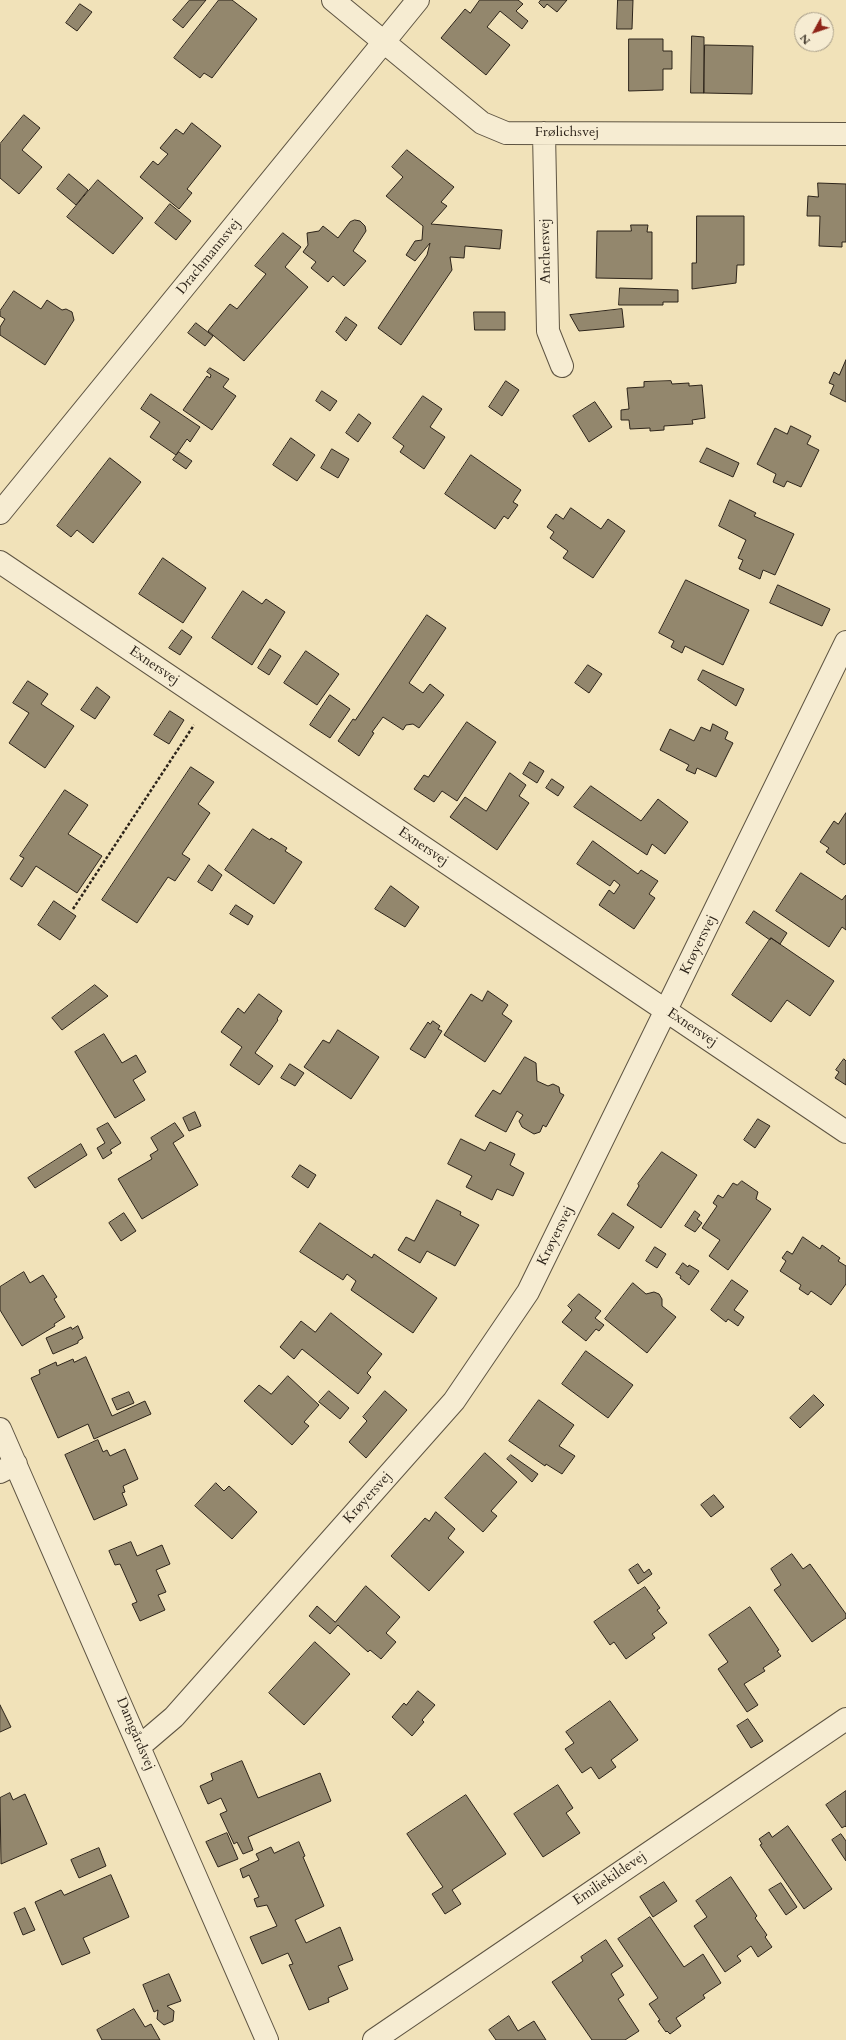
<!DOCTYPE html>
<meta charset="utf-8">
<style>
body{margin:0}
#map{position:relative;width:846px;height:2040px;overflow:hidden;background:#f1e2b9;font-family:Cardo,serif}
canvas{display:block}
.north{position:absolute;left:794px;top:12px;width:40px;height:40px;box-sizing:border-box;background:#f6ecd2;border:1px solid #a69c88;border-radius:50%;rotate:230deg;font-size:11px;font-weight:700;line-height:16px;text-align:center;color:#2d241a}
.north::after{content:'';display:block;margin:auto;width:14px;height:18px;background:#8f2418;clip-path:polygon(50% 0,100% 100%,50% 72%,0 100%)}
</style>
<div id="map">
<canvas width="846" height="2040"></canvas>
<div class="north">N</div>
</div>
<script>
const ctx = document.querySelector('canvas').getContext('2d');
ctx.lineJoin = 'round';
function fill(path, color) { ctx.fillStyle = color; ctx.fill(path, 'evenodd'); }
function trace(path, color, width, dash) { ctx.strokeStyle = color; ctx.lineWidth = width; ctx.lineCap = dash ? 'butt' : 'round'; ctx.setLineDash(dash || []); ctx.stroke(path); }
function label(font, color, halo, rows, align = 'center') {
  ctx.font = font + ' Cardo,serif'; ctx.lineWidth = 4; ctx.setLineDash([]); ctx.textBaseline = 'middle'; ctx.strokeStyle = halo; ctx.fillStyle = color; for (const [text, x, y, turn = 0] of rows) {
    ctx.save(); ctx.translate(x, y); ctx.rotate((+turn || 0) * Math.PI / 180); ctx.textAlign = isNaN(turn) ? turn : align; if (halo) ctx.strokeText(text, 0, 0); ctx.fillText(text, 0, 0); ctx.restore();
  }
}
const building = new Path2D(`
 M190 0H206L183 28 173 20Z
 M219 0H232L257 19 212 78 204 73 200 78 174 58Z
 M480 0H518L523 4 516 11 528 21 522 29 500 11 487 27 510 45 486 75 441 38 465 9 470 13Z
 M541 0H567L557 12 547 4 544 8 539 3Z
 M618 0H633L632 29H617Z
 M80 4 92 12 77 31 66 23Z
 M692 36 704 37V93H691Z
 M629 39H663V51H672V69H663V90L629 91Z
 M705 45 753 46 752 94 704 93Z
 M24 115 40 128 22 150 42 167 19 194 0 178V144Z
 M192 123 221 146 187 189 192 193 179 209 140 177 153 161 158 165 168 154 160 148 176 129 183 134Z
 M407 150 454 187 441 202 447 206 431 224 502 230 500 249 465 246 464 258 450 257 452 270 401 345 378 328 427 255 430 243 415 261 406 255 415 241 422 240 423 226 386 196 403 177 392 167Z
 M69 174 88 190 76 205 57 189Z
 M98 180 143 218 113 254 67 217Z
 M818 183 846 184V242H842V247L819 246 820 216H807L808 196 818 197Z
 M170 204 191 221 176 240 155 223Z
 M697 216H744V265H737L736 283 692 289V263H696Z
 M355 220 360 221 365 226 366 231 353 251 366 261 344 286 333 276 328 282 311 268 316 262 303 252 308 245 307 233 319 231 323 226 338 238 350 222Z
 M631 225H648L647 232H652V279L596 278 597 231H631Z
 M283 233 301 247 285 267 308 287 244 361 208 331 230 304 237 309 266 274 255 266Z
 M620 288 678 290V302H663V305H619Z
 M14 291 41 309 47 300 62 310 66 309 72 312 74 320 45 365 0 335V327L5 319 0 316V311Z
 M622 309 624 327 579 331 570 315Z
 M474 312H505V330H475Z
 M346 317 357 325 346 341 336 332Z
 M196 323 213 336 205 346 188 333Z
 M846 360V402L830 394 834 385 829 383 834 372 839 375Z
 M210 368 229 379 223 387 236 396 212 430 183 410 207 376 210 378 211 375 207 372Z
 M506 381 519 390 502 416 489 407Z
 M671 381 672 384 689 383V386L702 385 705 418 692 420 693 424 664 426V430L650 431V428L630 429 629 420H621V410L629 409 627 388 644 387V382Z
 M322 391 337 401 330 411 316 401Z
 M151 394 200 427 190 442 187 439 176 455 150 437 160 422 141 409Z
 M423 396 442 409 430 427 445 437 424 469 400 452 404 446 393 438Z
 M595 402 612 427 589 442 573 416Z
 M359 414 371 423 358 442 346 433Z
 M791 426 811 436 807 444 819 450 801 487 787 481 784 487 773 482 776 474 757 464 775 428 787 434Z
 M291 438 315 455 297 481 273 465Z
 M707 448 739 463 733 477 700 462Z
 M332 449 349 459 338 478 321 468Z
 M179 452 192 461 186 469 173 460Z
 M471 455 521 490 513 502 518 505 508 519 504 516 495 529 445 494Z
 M110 458 141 482 93 543 77 530 71 537 57 526Z
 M730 500 756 513 754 516 794 534 775 575 763 570 760 579 739 569 743 560 738 558 746 540 719 526Z
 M571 508 601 529 608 519 625 531 593 578 563 558 568 551 550 538 554 532 547 527 556 514 563 519Z
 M163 558 206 588 183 623 139 594Z
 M686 580 749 610 723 665 685 646 682 653 671 647 674 641 659 633Z
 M778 585 830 609 822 626 770 603Z
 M243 591 262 604 266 599 285 612 252 665 212 638Z
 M427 615 446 628 409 683 423 693 430 684 444 695 419 728 413 724 406 725 403 730 383 717 372 732 374 733 359 756 338 741 353 719 355 720Z
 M182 630 192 637 180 655 169 648Z
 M270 649 281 656 269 675 258 668Z
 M306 651 339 674 317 705 284 683Z
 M588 665 602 674 589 693 575 683Z
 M703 670 744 689 736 706 698 680Z
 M28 681 48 694 41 704 74 726 45 768 9 743 29 713 13 703Z
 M97 687 110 697 95 719 81 710Z
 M330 695 350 709 330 738 310 725Z
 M170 711 184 720 169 744 154 735Z
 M467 722 496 742 457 801 442 791 434 802 414 789 424 775 428 777Z
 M713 724 728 732 725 739 733 743 716 777 697 768 695 774 686 770 689 765 660 750 670 729 694 741 701 727 710 731Z
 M530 762 544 771 537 783 523 774Z
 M191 767 214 782 198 804 210 813 182 854 190 859 175 881 168 877 137 923 102 900Z
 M510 773 526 785 519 796 529 803 497 850 450 817 465 797 486 811Z
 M552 779 564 787 558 796 546 788Z
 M591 786 641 821 658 799 688 822 665 854 652 844 647 855 574 807Z
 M65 790 88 805 68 834 102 856 77 893 36 866 22 887 10 879 24 858 20 856Z
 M846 813V863L844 865 826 852 829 848 820 842 834 821 838 824Z
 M253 829 270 840 271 838 287 848 285 851 302 862 274 904 225 870Z
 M593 841 638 874 641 870 658 881 649 894 655 898 634 929 599 905 609 890 614 894 620 885 614 880 610 886 577 864Z
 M209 865 222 875 212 891 198 882Z
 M801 873 842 900 846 895V930L842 927 829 947 776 911Z
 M391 886 419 907 405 927 375 909Z
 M54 901 76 916 60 940 38 925Z
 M236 905 253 916 248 925 230 914Z
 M754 911 787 933 780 944 771 938 770 940 746 923Z
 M771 938 834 981 810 1016 787 1000 771 1022 732 995Z
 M95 985 108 996 62 1030 52 1018Z
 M488 991 508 1005 502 1014 512 1021 485 1062 444 1035 471 994 482 1001Z
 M259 994 282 1011 277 1019 278 1020 255 1053 273 1066 259 1085 230 1065 242 1047 221 1032 238 1008 244 1013Z
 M433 1021 440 1026 438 1029 442 1031 425 1058 410 1049 428 1022 430 1024Z
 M338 1030 379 1057 351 1099 304 1067 323 1040 329 1043Z
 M104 1034 122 1063 136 1055 146 1072 133 1080 145 1100 115 1118 75 1052Z
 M525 1057 536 1063 537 1081 548 1086 553 1084 559 1087 560 1093 564 1095 546 1127 543 1125 540 1132 534 1134 522 1127 519 1121 523 1115 517 1111 506 1132 475 1116 493 1090 500 1094Z
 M844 1059 846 1061V1085L835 1078 839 1072 836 1070Z
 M290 1064 304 1073 295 1086 281 1078Z
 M195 1112 201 1126 189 1131 183 1118Z
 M758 1119 770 1126 755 1148 744 1140Z
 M108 1123 121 1143 110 1150 112 1153 103 1159 97 1148 105 1143 97 1129Z
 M175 1123 184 1136 173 1143 198 1185 142 1219 118 1179 152 1159 150 1155 158 1150 151 1138Z
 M461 1139 485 1151 490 1142 515 1154 510 1165 524 1173 513 1196 497 1189 492 1200 466 1187 472 1176 448 1164Z
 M81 1144 87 1155 35 1188 28 1178Z
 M662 1152 697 1175 661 1228 627 1205 639 1186 638 1184Z
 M300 1165 316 1175 308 1188 292 1177Z
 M742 1181 758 1192 756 1199 771 1209 728 1270 709 1256 720 1240 702 1228 717 1206 713 1203 718 1195 723 1198 733 1183 737 1185Z
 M437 1200 461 1212 460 1215 479 1225 455 1266 427 1251 420 1263 398 1250 406 1237 414 1241Z
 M695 1211 700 1215 697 1219 702 1223 695 1232 685 1226Z
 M124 1213 136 1231 121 1241 109 1223Z
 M613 1213 634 1227 619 1249 598 1235Z
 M320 1223 372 1258 374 1254 437 1298 413 1333 351 1290 356 1281 347 1274 343 1280 300 1252Z
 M803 1237 820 1249 822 1245 840 1258 838 1261 846 1266V1284L831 1305 811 1291 808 1295 799 1289 801 1285 780 1271 786 1261 782 1258 787 1251 792 1254Z
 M655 1247 666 1254 657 1268 646 1261Z
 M683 1263 688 1267 689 1265 699 1271 689 1285 680 1278 681 1276 676 1273Z
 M24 1272 30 1283 43 1275 57 1297 54 1299 65 1317 54 1324 55 1326 22 1346 0 1310V1287Z
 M732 1280 748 1291 734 1310 744 1317 738 1326 728 1319 726 1322 711 1310Z
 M633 1283 646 1294 654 1292 659 1294 662 1299V1306L676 1317 647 1353 605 1319Z
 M579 1294 601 1311 595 1318 604 1325 599 1331 596 1329 586 1341 562 1322 572 1310 568 1306Z
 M331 1313 382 1354 367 1373 371 1377 358 1394 302 1349 294 1359 280 1347 301 1321 315 1332Z
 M78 1326 83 1338 78 1341V1343L53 1354 46 1338 71 1327 72 1329Z
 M586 1351 633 1385 608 1418 562 1384Z
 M86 1357 112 1416 145 1401 151 1414 94 1439 88 1424 58 1438 31 1378 40 1374 39 1370 56 1362 57 1366 73 1359 74 1362Z
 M288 1376 319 1405 304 1422 309 1426 292 1445 244 1401 259 1385 271 1394Z
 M329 1391 349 1408 340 1419 319 1402Z
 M385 1391 407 1410 366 1458 349 1442 367 1421 363 1417Z
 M129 1392 134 1403 117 1410 112 1399Z
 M814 1395 824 1405 800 1428 790 1418Z
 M539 1400 574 1425 559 1446 575 1456 562 1474 546 1464 545 1466 509 1441Z
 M98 1440 103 1452 107 1450 110 1456 125 1449 138 1479 123 1486 125 1492 122 1493 127 1505 94 1520 65 1455Z
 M485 1453 517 1482 491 1511 497 1516 483 1532 445 1498Z
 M511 1455 538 1474 532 1482 507 1459Z
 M216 1483 224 1491 229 1486 257 1512 232 1539 195 1506Z
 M714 1495 724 1507 711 1517 701 1505Z
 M436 1512 455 1529 448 1538 464 1552 429 1591 391 1556 425 1518 429 1521Z
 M131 1542 137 1556 162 1545 170 1564 156 1570 166 1592 158 1595 165 1610 140 1621 132 1604 137 1602 120 1564 115 1565 109 1551Z
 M792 1554 803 1569 810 1564 846 1614V1618L812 1642 774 1590 781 1585 771 1569Z
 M638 1564 644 1573 649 1569 652 1574 638 1584 629 1570Z
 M366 1586 400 1617 386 1633 396 1642 381 1659 370 1650 368 1652 338 1625 330 1634 309 1616 317 1606 335 1622Z
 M645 1587 660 1608 657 1610 667 1623 652 1634 655 1638 626 1659 614 1642 610 1645 594 1622Z
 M750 1607 779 1650 777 1651 781 1656 763 1668 765 1671 744 1684 758 1705 747 1712 718 1669 728 1662 709 1635Z
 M315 1642 350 1674 304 1725 269 1693Z
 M418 1691 435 1705 422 1720 424 1722 412 1736 392 1717 404 1703 406 1705Z
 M610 1701 638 1740 611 1760 616 1767 599 1779 591 1767 582 1773 565 1749 574 1743 566 1732Z
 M0 1705 11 1727 0 1732Z
 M748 1719 763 1741 751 1748 737 1726Z
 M242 1761 258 1798 320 1773 331 1801 248 1837 253 1850 243 1854 237 1842 234 1844 220 1814 227 1811 221 1798 208 1804 200 1786 213 1780 211 1774Z
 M558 1785 573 1808 566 1813 580 1833 543 1857 514 1814Z
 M846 1791V1827L845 1826 842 1828 826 1805Z
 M10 1793 13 1800 25 1794 47 1844 1 1864 0 1798Z
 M466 1795 506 1854 452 1890 461 1904 445 1914 432 1894 443 1887 407 1834Z
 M788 1826 832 1889 804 1909 760 1845 762 1844 759 1839 769 1832 772 1837Z
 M227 1833 238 1859 218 1867 206 1842Z
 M841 1834 846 1841V1861L832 1840Z
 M299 1842 305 1856 303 1857 324 1906 295 1920 306 1943 340 1927 353 1960 338 1966 348 1989 328 1998 329 2002 309 2010 289 1965 293 1964 288 1953 262 1964 250 1937 277 1926 267 1905 257 1907 254 1899 259 1897 249 1875 243 1878 240 1869 259 1860 256 1854 271 1847 274 1853Z
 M99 1848 106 1866 79 1878 71 1860Z
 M111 1875 129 1917 83 1938 90 1953 62 1965 35 1902 61 1890 64 1895Z
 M731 1877 757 1916 755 1918 767 1935 765 1937 772 1947 758 1957 751 1946 737 1956 741 1961 725 1972 694 1926 707 1917 696 1901Z
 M664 1882 677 1901 653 1917 640 1897Z
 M781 1883 797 1907 786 1915 769 1890Z
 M25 1908 35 1930 23 1935 14 1913Z
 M650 1917 684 1967 703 1954 721 1983 703 1995 705 1998 676 2018 681 2026 670 2034 667 2031 666 2032 658 2021 660 2020 649 2004 658 1998 618 1939Z
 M606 1940 623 1966 611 1974 624 1995 618 1999 639 2031 625 2040H592L552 1982 583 1961 581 1957Z
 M169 1974 181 2001 167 2006 174 2011 173 2021 164 2025 157 2019 158 2010 154 2012 143 1985Z
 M134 2009 145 2027 151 2024 160 2040H102L97 2030Z
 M509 2016 518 2031 534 2021 546 2040H496L489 2030Z`);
const path = new Path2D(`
 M73 909 194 725`);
const street = new Path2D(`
 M333 0 482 123 506 133 846 134
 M544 133 548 331 562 366
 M0 513 418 0
 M0 562 846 1132
 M0 1429 267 2040
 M0 1472 16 1464
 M140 1746 174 1717 454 1401 528 1292 846 642
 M374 2040 846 1719`);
const streetNames = [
 ["Frølichsvej",567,133],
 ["Anchersvej",546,251,-91],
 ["Drachmannsvej",209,257,-51],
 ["Exnersvej",154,666,34],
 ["Exnersvej",423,847,34],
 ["Krøyersvej",699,945,-64],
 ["Exnersvej",692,1028,34],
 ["Krøyersvej",556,1236,-64],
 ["Krøyersvej",368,1498,-48],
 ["Damgårdsvej",135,1734,67],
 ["Emiliekildevej",610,1879,-34]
];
fill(building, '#93876d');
trace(building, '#2d241a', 1);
trace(street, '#5e5442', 24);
trace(path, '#2d241a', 2.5, [3, 2]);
trace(street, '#f6ecd2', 22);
label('14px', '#2d241a', '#f6ecd2', streetNames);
</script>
